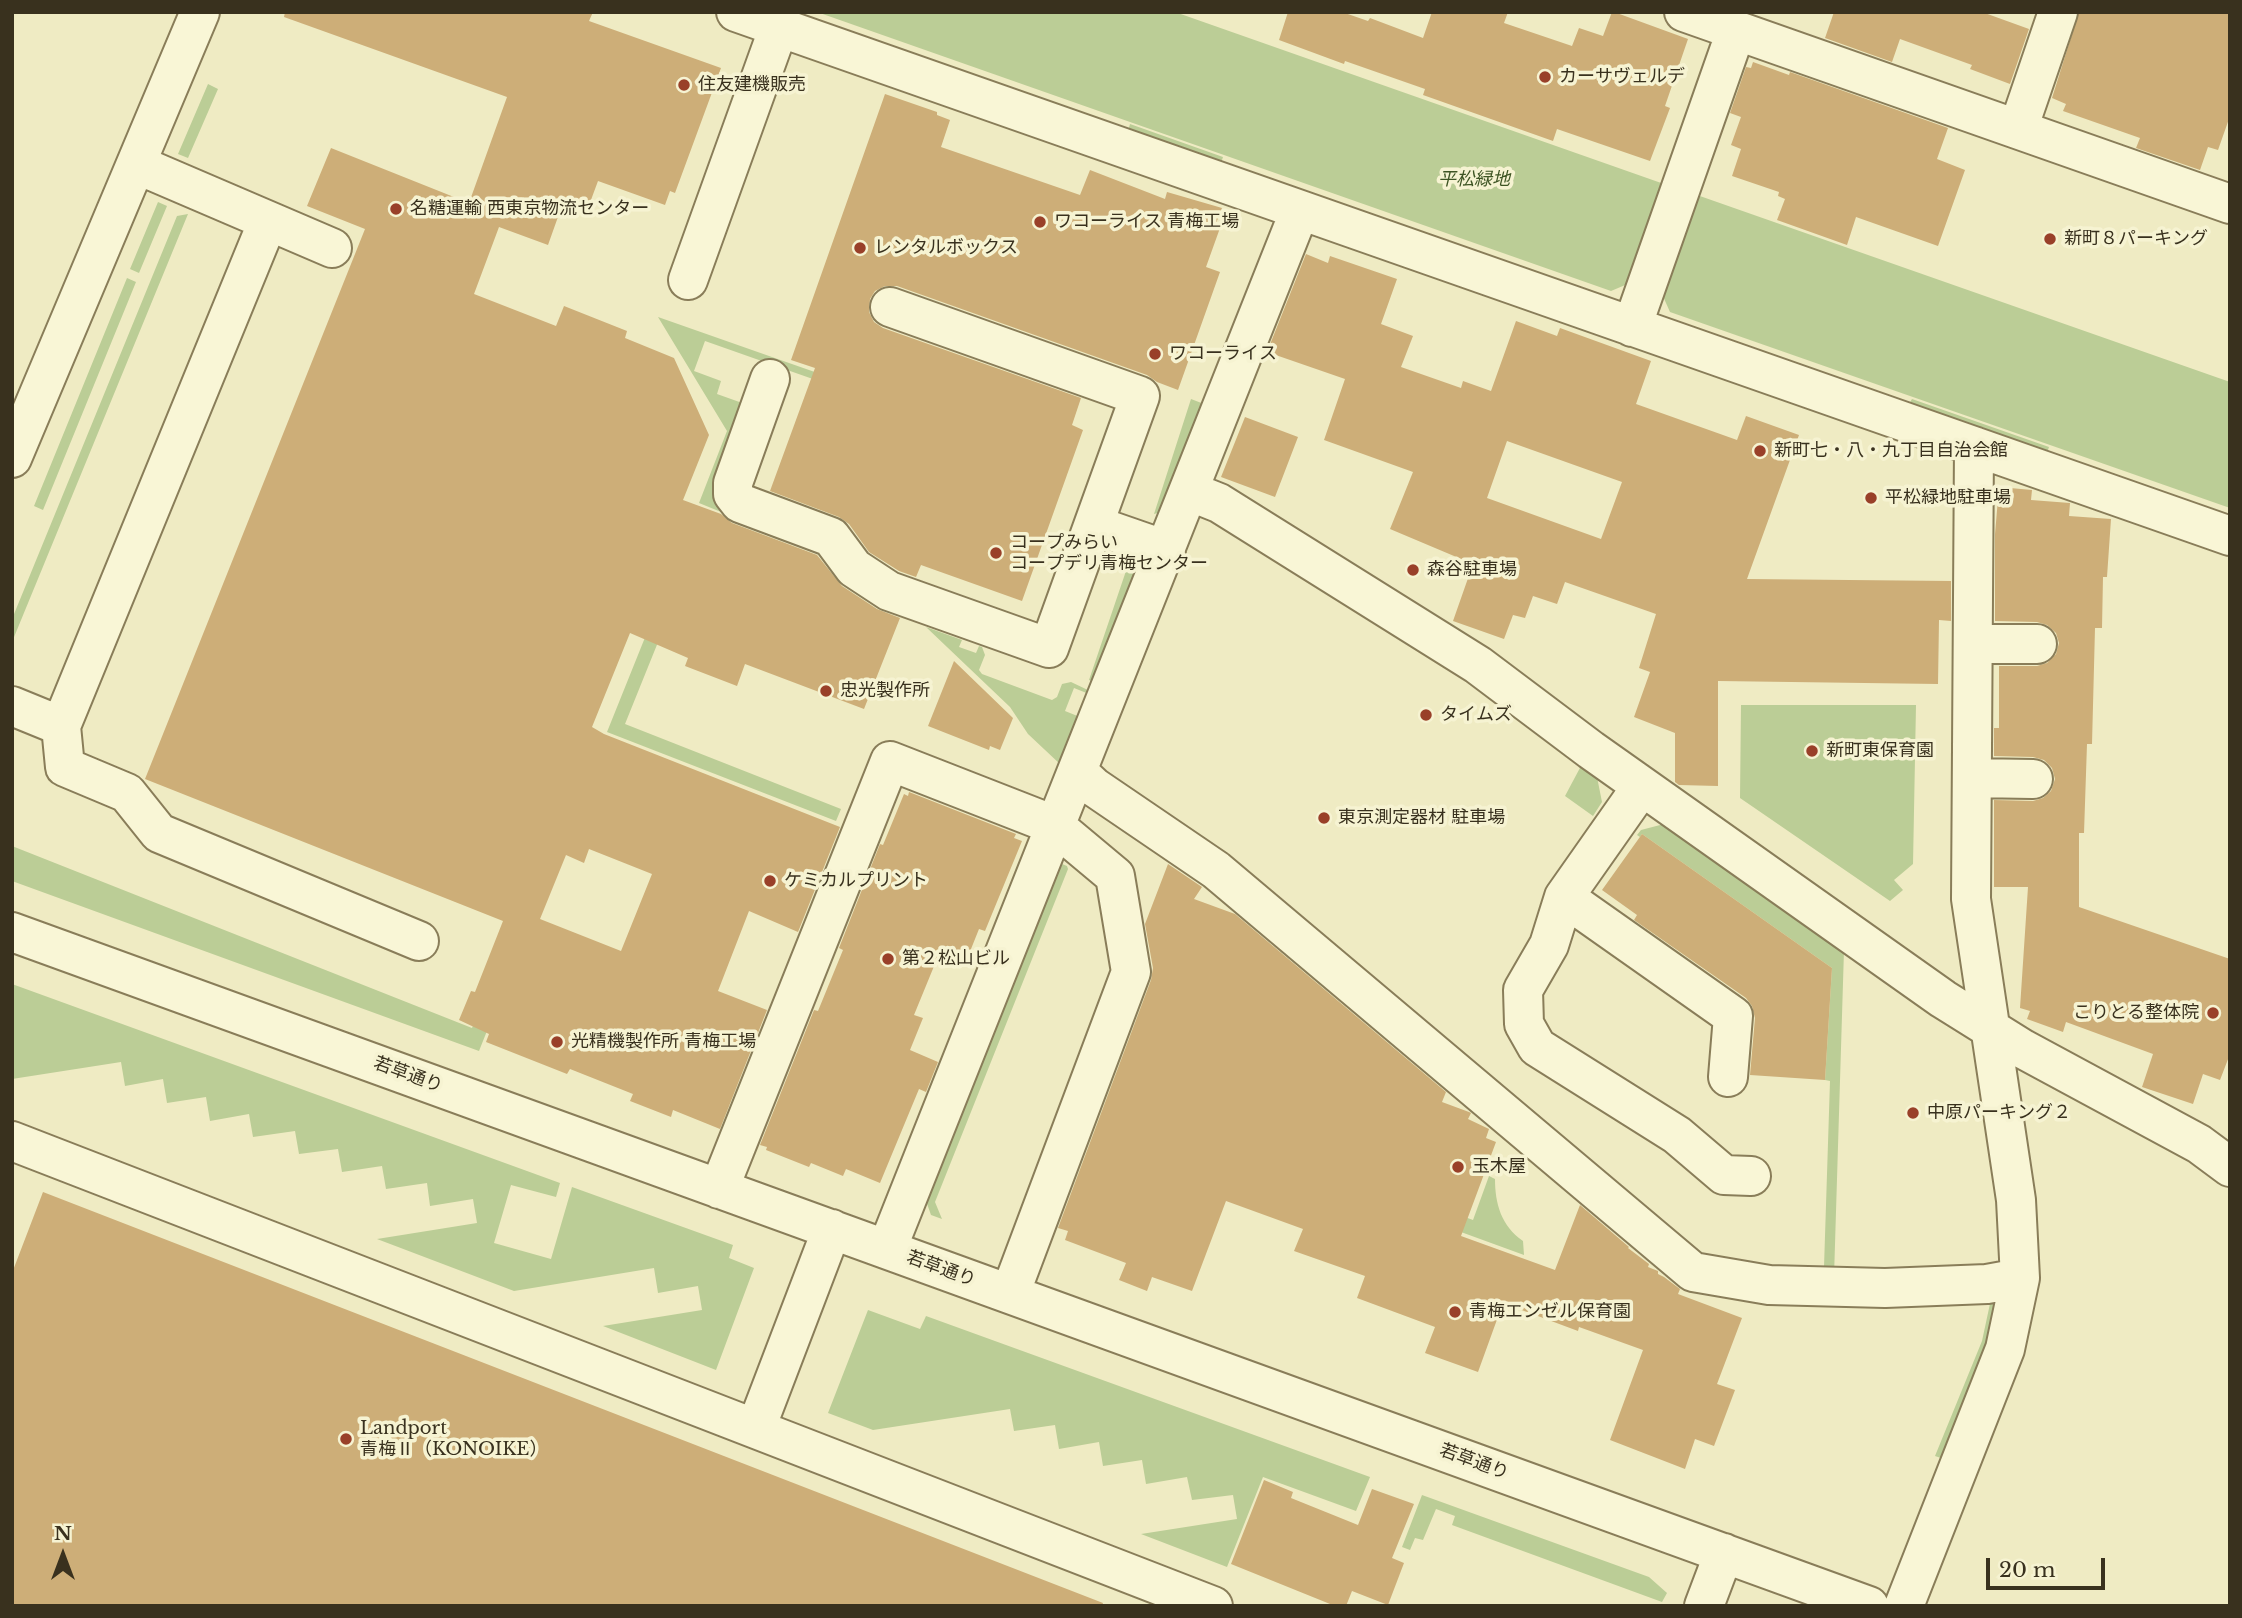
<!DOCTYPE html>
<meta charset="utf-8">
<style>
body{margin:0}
#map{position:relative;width:2242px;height:1618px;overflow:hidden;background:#efebc3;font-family:"Libre Baskerville",serif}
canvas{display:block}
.frame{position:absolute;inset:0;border:14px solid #39311e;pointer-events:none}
.north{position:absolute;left:28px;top:1520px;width:70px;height:70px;-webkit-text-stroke:5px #f6f3d2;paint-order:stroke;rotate:0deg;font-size:19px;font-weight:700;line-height:28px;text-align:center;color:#39311e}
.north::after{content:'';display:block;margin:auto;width:24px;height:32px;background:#39311e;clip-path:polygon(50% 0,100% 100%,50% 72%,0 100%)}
.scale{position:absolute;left:1986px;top:1558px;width:119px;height:32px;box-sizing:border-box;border:4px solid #39311e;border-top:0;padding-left:9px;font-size:21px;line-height:24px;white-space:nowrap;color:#39311e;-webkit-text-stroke:5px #f6f3d2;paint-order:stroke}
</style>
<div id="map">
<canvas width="2242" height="1618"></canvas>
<div class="frame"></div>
<div class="north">N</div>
<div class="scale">20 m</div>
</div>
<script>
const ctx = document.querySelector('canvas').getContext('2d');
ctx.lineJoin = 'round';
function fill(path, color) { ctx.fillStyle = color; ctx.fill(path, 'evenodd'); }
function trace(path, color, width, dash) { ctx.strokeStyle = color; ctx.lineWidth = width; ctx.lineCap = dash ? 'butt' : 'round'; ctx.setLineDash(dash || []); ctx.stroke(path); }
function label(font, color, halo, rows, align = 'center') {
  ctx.font = font + ' "Libre Baskerville","Noto Sans JP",serif'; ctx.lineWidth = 7; ctx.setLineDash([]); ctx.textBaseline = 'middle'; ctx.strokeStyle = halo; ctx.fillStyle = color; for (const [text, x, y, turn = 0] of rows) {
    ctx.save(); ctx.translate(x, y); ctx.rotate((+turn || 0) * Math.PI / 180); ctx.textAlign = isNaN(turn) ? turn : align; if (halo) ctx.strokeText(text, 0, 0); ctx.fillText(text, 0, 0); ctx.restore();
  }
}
const green = new Path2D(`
 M817 12H1175L1664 184 1630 283 1611 291Z
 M208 84 218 89 188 158 178 154Z
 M1130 124 1223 157 1221 163 1128 131Z
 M1697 195 2230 382V508L1670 312 1662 294Z
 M158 202 167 206 139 273 130 269Z
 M188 214 12 642V619L177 216Z
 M127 278 136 282 43 510 34 506Z
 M658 317 846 383 844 390 705 341 694 371 721 381 717 394 745 404 726 514 699 503 727 431Z
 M1191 399 1204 404 1161 512 1154 514Z
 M1912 399 2049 447 2047 453 1909 404Z
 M683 543 696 548 625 724 841 809 836 821 607 732Z
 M1127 568 1132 569 1136 576 1094 682 1089 680Z
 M926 627 962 640 959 647 976 653 979 646 982 647 985 655 979 670 982 674 1052 700 1057 697 1062 684 1071 682 1090 691 1089 694 1074 688 1065 711 1080 717 1061 765 1028 734 1010 707Z
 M1741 705H1916L1913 864 1894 880 1903 890 1890 901 1740 798Z
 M1581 766 1597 777 1602 802 1593 816 1565 796Z
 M577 769 589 775 479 1051 12 881V846L472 1028Z
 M1664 824 1844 950 1834 1277 1697 1264 1702 1254 1775 1266 1824 1267 1830 1081 1825 1080 1832 968 1642 834 1640 837 1637 835 1641 830Z
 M1057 862 1067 866 1068 869 935 1202 942 1219 931 1215 925 1198Z
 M12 984 560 1183 556 1197 511 1185 494 1243 551 1259 572 1187 733 1245 729 1258 754 1268 716 1370 603 1326 702 1310 698 1286 658 1293 654 1268 514 1291 377 1239 477 1223 473 1199 430 1206 427 1183 386 1189 382 1166 342 1172 338 1149 299 1154 295 1131 253 1137 249 1114 210 1121 206 1097 167 1103 163 1079 125 1086 121 1062 12 1079Z
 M1489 1176 1495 1179C1495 1203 1501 1226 1523 1241L1524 1255 1439 1224 1392 1190 1473 1220Z
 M2001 1294 1998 1314 1944 1459 1935 1456 1982 1341 1991 1299Z
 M868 1310 920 1329 926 1316 1370 1477 1356 1511 1263 1477 1227 1567 1141 1534 1237 1519 1233 1495 1192 1500 1187 1477 1146 1484 1142 1460 1103 1466 1099 1442 1059 1449 1055 1425 1014 1431 1010 1409 873 1430 828 1413Z
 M1422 1495 1649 1577 1667 1593 1662 1602 1452 1525 1455 1516 1436 1509 1423 1540 1415 1538 1410 1550 1402 1547Z`);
const building = new Path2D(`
 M285 12H593L589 21 721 68 675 193 670 191 665 205 598 181 588 208 564 200 548 245 499 227 474 294 556 326 564 306 627 331 625 338 674 358 709 435 683 500 721 514 732 523 817 555 842 586 877 609 900 618 864 709 745 664 737 686 685 666 688 658 630 633 592 727 604 734 840 827 798 932 749 911 718 991 767 1010 720 1129 673 1110 671 1117 630 1101 633 1094 570 1069 567 1074 486 1042 489 1034 459 1020 471 991 475 992 503 921 145 779 365 229 307 206 331 148 469 203 507 97 284 17ZM589 849 652 874 621 951 540 919 566 855 584 863Z
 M1288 12H1342L1368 21 1370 18 1423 38 1432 12H1508L1504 23 1572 46 1579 28 1603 36 1612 12H1614L1688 39 1665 106 1670 108 1650 161 1557 129 1553 141 1423 95 1425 89 1345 61 1344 64 1279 40Z
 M1834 12H1982L2029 29 2010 84 1970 69 1972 65 1900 39 1892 62 1825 38Z
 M2079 12H2230V116L2218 150 2208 147 2200 170 2136 148 2140 138 2063 111 2066 104 2052 98Z
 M1753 62 1789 75 1790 72 1948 128 1937 159 1965 170 1938 246 1856 217 1847 245 1777 220 1785 199 1778 196 1779 192 1732 176 1741 149 1731 145 1741 117 1730 113 1746 67 1751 68Z
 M885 94 937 112V115L950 120 941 147 1080 195 1090 170 1165 199 1167 192 1222 208 1215 226 1220 228 1206 267 1220 272 1178 390 1157 382 1147 375 897 286H885L875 291 870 299 869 312 874 322 883 328 1081 398 1072 425 1083 430 1022 601 921 565 916 577 899 571 869 552 849 524 839 517 770 491 815 368 791 360Z
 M1306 254 1328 263 1330 256 1397 279 1381 324 1413 336 1401 367 1461 388 1463 381 1491 391 1516 321 1557 336 1560 328 1651 361 1636 404 1737 440 1746 416 1799 435 1747 579 1951 581V621L1939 620 1938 684 1718 681V786L1679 785 1675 782V733L1634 717 1650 672 1639 668 1656 614 1565 582 1557 604 1533 596 1525 618 1513 615 1504 639 1453 621 1473 564 1390 529 1413 472 1324 440 1345 379 1267 352ZM1507 441 1622 482 1601 539 1487 498Z
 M1245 417 1298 437 1275 497 1221 477Z
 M1999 487 2032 490 2031 500 2070 503 2069 516 2111 519 2107 577H2103L2102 628H2095L2092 744H2087L2084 833H2079V907L2230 959V1054L2220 1080 2203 1074 2193 1104 2142 1087 2153 1054 2066 1022 2063 1032 2027 1019 2030 1011 2020 1008 2028 887H1994V800L2033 801 2043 798 2051 791 2055 779 2052 768 2044 760 2033 757 1994 756V728H1999V666H2037L2047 663 2056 654 2059 643 2056 633 2047 625 2037 622 1995 621V534Z
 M954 661 1013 718 1000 750 990 746 989 750 928 726Z
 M909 792 1016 834 1014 838 1022 841 985 931 979 929 965 964 939 954 914 1015 923 1018 910 1050 938 1062 926 1092 919 1089 880 1183 846 1169 843 1176 811 1163 809 1167 766 1150 767 1147 760 1145 814 1010 818 1011 843 950 839 948 880 844 883 845 904 794 908 796Z
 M1642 834 1832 968 1825 1080 1750 1075 1755 1018 1752 1006 1746 998 1634 920 1637 915 1602 890Z
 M1168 864 1202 887 1194 899 1235 914 1446 1092 1442 1102 1469 1112 1471 1113 1468 1119 1489 1129 1486 1138 1496 1142 1461 1236 1555 1270 1580 1205 1629 1247 1628 1248 1649 1264 1648 1267 1658 1271V1274L1664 1277 1680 1289 1678 1294 1742 1318 1717 1384 1735 1390 1714 1446 1695 1439 1685 1469 1610 1440 1643 1350 1579 1327 1578 1331 1503 1303 1478 1372 1425 1353 1435 1327 1357 1298 1365 1276 1294 1251 1303 1229 1226 1201 1192 1291 1152 1277 1147 1291 1119 1280 1126 1263 1065 1240 1068 1231 1058 1228 1151 980 1153 968 1145 924Z
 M43 1192 1103 1603 1102 1606H12V1273Z
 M1264 1480 1293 1492 1291 1498 1358 1525 1372 1489 1414 1504 1392 1558 1404 1563 1388 1605 1352 1591 1346 1606H1335L1231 1564Z`);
const minor = new Path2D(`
 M736 12 2230 536
 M1684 12 2230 204
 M2018 129 2058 12
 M136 164 332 248
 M268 221 61 726 65 767 127 793 159 833 419 941
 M688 280 779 27
 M1632 327 1736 31
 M770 379 733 483V494L740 503 831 537 854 568 889 591 1049 648 1140 396 890 307
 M12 458 200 12
 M1189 491 1219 503 1478 665 1591 750 1943 999 2023 1049 2199 1144 2230 1167
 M1094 525 1166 550
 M1973 644H2037
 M12 706 61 726
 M1077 771 1094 787 1216 870 1693 1272 1769 1285 1885 1288 1987 1284 2020 1278
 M1972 778 2033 779
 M1642 786 1564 897 1549 945 1523 990 1524 1024 1537 1047 1677 1135 1724 1175 1751 1176
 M1564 897 1733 1016 1728 1077
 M12 932 1869 1606
 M12 1141 1213 1606
 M719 1189 890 761 1054 825 1115 876 1131 972 1010 1294
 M887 1249 1300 210
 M756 1428 832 1229
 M1704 1606 1724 1553
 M1904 1606 2005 1349 2020 1278 2016 1200 1971 899 1974 446`);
const markers = [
 [1545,77,7,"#994029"],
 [684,85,7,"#994029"],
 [396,209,7,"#994029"],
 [1040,222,7,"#994029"],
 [2050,239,7,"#994029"],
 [860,248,7,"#994029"],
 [1155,354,7,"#994029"],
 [1760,451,7,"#994029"],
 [1871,498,7,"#994029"],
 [996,553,7,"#994029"],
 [1413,570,7,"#994029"],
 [826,691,7,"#994029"],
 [1426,715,7,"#994029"],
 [1812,751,7,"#994029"],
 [1324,818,7,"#994029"],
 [770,881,7,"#994029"],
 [888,959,7,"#994029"],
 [2213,1013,7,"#994029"],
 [557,1042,7,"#994029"],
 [1913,1113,7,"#994029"],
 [1458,1167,7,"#994029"],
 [1455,1312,7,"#994029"],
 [346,1439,7,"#994029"]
];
const poiNames = [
 ["カーサヴェルデ",1559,77],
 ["住友建機販売",698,85],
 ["名糖運輸 西東京物流センター",410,209],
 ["ワコーライス 青梅工場",1054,222],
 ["新町８パーキング",2064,239],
 ["レンタルボックス",874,248],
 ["ワコーライス",1169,354],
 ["新町七・八・九丁目自治会館",1774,451],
 ["平松緑地駐車場",1885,498],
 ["コープみらい",1010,543],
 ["コープデリ青梅センター",1010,564],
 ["森谷駐車場",1427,570],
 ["忠光製作所",840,691],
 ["タイムズ",1440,715],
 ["新町東保育園",1826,751],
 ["東京測定器材 駐車場",1338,818],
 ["ケミカルプリント",784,881],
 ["第２松山ビル",902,959],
 ["こりとる整体院",2199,1013,"right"],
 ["光精機製作所 青梅工場",571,1042],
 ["中原パーキング２",1927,1113],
 ["玉木屋",1472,1167],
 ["青梅エンゼル保育園",1469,1312],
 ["Landport",360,1429],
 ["青梅Ⅱ（KONOIKE）",360,1450]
];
const parkNames = [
 ["平松緑地",1474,180]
];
const streetNames = [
 ["若草通り",408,1075,20],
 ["若草通り",941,1269,20],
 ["若草通り",1474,1462,20]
];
fill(green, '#bbcd96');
fill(building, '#cdae78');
trace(minor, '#897d59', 42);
trace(minor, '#f9f6d6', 38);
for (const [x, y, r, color] of markers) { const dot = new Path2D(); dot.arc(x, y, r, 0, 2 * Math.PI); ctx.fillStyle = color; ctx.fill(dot); trace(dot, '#f6f3d2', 2.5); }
label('18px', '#39311e', '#f6f3d2', poiNames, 'left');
label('italic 18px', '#3e5524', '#f6f3d2', parkNames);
label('18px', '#39311e', '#f6f3d2', streetNames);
</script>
